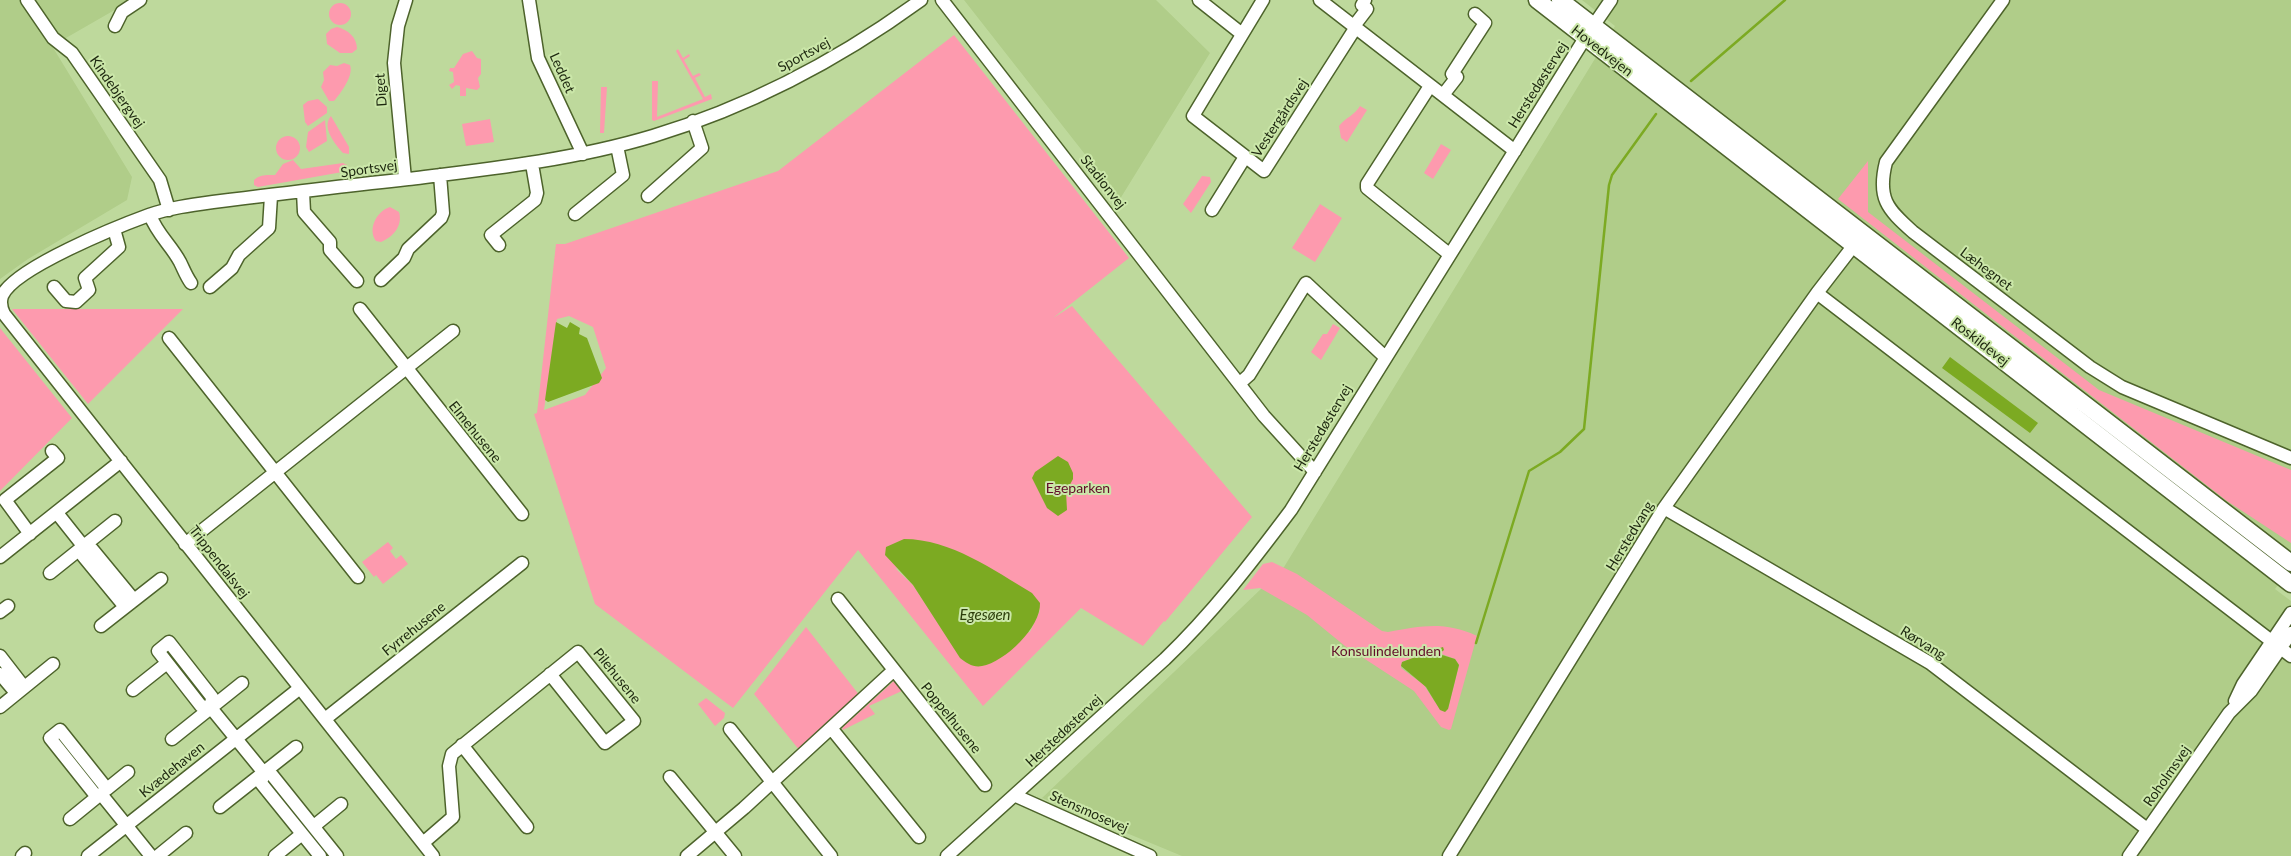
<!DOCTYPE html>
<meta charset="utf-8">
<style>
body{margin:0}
canvas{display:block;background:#bed99c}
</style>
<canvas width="2291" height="856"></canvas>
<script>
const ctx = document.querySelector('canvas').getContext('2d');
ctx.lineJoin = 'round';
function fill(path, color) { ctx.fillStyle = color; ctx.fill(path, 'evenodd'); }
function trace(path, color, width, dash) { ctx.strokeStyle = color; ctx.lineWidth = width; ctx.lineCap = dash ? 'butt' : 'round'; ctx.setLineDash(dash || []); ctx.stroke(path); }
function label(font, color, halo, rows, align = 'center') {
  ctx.font = font + ' Lato,sans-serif'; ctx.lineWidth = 4; ctx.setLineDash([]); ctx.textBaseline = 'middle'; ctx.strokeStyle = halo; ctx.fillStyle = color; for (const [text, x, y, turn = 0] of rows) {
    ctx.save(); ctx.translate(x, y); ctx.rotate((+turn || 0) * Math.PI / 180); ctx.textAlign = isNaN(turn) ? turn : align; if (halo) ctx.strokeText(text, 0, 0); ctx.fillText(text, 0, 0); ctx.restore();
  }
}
const built = new Path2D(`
 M0 0H132L52 46 132 177 127 200 28 259 0 279Z
 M964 0H1156L1210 53 1120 199Z
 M1582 0H2291V567L2275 589 2291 601V856H1182L1042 798 1284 567 1615 26Z`);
const green = new Path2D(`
 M329 14a11 11 0 1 1 22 0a11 11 0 1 1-22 0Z
 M337 27C348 30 357 37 357 49L352 53H340L327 44 326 34 331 29Z
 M954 35 1129 258 1053 318 1072 306 1252 517 1165 622 1164 621 1143 646 1081 608 983 706 858 550 733 708 595 604 534 414 537 413 556 244H565L778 171ZM569 316 593 327 606 368 585 395 544 410 557 319ZM895 568 1040 610 1030 632 953 646 913 585Z
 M678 49 683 58 689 54 690 56 684 60 693 76 699 73 701 75 695 78 705 97 711 94 712 99 654 121 652 120V81H658L657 117 703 99 676 51Z
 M472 51 477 58 481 59V74L478 78 480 87 477 90 466 88V96H460V86L456 85 452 89 449 85 454 82 453 72 449 71 450 68H454L463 54Z
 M344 63 350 65C354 75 341 93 334 101H329L321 87 324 80 323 72 330 65 337 66Z
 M601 87H607L604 133H600Z
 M318 99 327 107V113L308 126 305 122 303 105 308 101Z
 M1360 106 1367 110 1347 142 1341 138 1339 126C1346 117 1354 116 1360 106Z
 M331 116 349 147V154L343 153C335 144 321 127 331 116Z
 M490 119 494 142 466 146 462 124Z
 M325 120 327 141 309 152 306 147 308 132Z
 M276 148a12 12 0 1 1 24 0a12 12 0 1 1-24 0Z
 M1441 144 1451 150 1433 179 1424 173Z
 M293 160 301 169 343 163 347 165 348 171 258 187 254 185V180C261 174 267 175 275 175L283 164Z
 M1868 161V212L2099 390 2291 470V543L2227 501 1838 199Z
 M1202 176 1210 177 1211 182 1191 213 1183 204Z
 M1320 204 1342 218 1315 262 1292 248Z
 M390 207 399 212C403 226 393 237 381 242L376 241C367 229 377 211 390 207Z
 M12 309H183L88 404Z
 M1333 324 1340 328 1321 360 1311 352 1323 334H1327Z
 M0 328 72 418 0 491Z
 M388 542 393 548 390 551 396 559 401 555 408 564 383 584 376 575 374 577 362 562Z
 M1272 562 1297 574 1382 631 1388 632C1422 626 1444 621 1477 636L1451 729 1449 730 1441 727 1414 691 1345 646 1307 615 1260 588 1243 590 1263 564ZM1440 648 1439 653 1455 659 1459 665 1448 709 1435 702 1424 685 1401 668 1402 662Z
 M806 627 860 696 800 751 754 694Z
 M895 680 904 690 869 706 875 714 843 730 842 728Z
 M706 698 725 713 724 718 715 726 698 704Z`);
const water = new Path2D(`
 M556 322 567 328 570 322 580 328 579 334 587 338 602 378 599 383 548 402 545 400Z
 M1950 357 2038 423 2030 433 1942 368Z
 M1058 456 1068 462 1073 473V479L1066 492 1067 510 1058 516 1047 508 1032 478 1035 472Z
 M904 539C951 539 993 570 1032 593L1040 603C1041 627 1005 662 982 666 974 668 966 663 960 658L913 585 885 555 886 547Z
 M1440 648 1443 647 1444 650 1439 654 1455 659 1459 665 1448 709 1445 712 1440 710 1426 687 1401 666 1402 662Z`);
const stream = new Path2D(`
 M1691 81 1785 0
 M1476 643 1529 471 1560 452 1584 429 1609 185 1612 175 1656 114`);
const minor = new Path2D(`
 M27 0 53 38 72 53 160 180 169 210
 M529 0 538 58 583 154
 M942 0 1264 416 1315 472
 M1199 0 1242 34
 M1263 0 1193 116 1264 171 1356 27
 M1320 0 1515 151
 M2003 0 1886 162C1877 198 1887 209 1913 232L2090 367 2122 387 2291 458
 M115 26 122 12 140 0
 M1354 26 1367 9 1362 5 1365 0
 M1430 86 1367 184V188L1449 254
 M1443 95 1457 77 1452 74 1485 23 1475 14
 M405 179 394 63 398 26 406 0
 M303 192 304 212 330 242V250L357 281
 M648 196 702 148 693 121
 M1212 210 1245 157
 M575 214 623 175 617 146
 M150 215C157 234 171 245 180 262 184 270 186 276 191 283
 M499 245 491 235 535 200 537 193 532 164
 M381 280 404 258 408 249 441 218 443 213 440 175
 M54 287 66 301 76 302 89 290 85 278 119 247 114 229
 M210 287 232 268 239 255 269 228 271 196
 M1817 293 2291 656
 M360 309 522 514
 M169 338 358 577
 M1240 383 1249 375 1306 283 1385 357
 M1664 508 1930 663 2147 829
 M57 513 84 547 83 556 125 607
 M30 534 5 500 58 458 52 451
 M185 544 453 331
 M84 547 92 549 134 600
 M0 557 121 461
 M50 573 115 521
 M838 599 985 785
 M0 612 8 606
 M101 626 161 579
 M0 656 24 687
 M0 674 16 693
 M133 690 167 663
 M2235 701 2243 684 2291 613
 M0 707 53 664
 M211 708 212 697 169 642 158 651 201 706 211 708 260 768 264 773 261 783 320 856
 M325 719 522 563
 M831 728 919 837
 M730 729 831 856
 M172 739 242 683
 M462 745 527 827
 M264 773 272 775 337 856
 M670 777 735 856
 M107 789 128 772
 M101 794 107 789 60 730 50 738 97 797 101 794 151 856
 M1016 796 1150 856
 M220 807 296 747
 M70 819 97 797
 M314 826 341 804
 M423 843 453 817 449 766 452 754 578 652 634 721 605 743 550 674
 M159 855 186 833
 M22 856 25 853
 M88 856 300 688
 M275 856 302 834
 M433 856 4 314C1 308 0 302 2 296 14 268 119 226 149 215 169 208 191 205 213 202 278 194 343 186 408 179 490 169 573 160 653 136 749 107 840 59 921 0
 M687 856 744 808 894 670
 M947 856 1165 659C1212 614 1252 562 1291 510L1585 38 1611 0
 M1449 856 1664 508 1817 293 1854 245
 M2129 856 2229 713 2251 691 2291 633`);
const major = new Path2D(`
 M1537 0 2291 584
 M1560 0 2291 563`);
const streetNames = [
 ["Hovedvejen",1602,51,38],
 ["Sportsvej",804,55,-28],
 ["Leddet",562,73,66],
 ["Herstedøstervej",1538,85,-58],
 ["Diget",381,90,-94],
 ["Kindebjergvej",117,92,55],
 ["Vestergårdsvej",1280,118,-57],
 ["Sportsvej",369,169,-8],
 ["Stadionvej",1103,182,52],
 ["Læhegnet",1986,269,37],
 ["Roskildevej",1980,342,38],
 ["Herstedøstervej",1323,428,-59],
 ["Elmehusene",475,432,51],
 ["Herstedvang",1630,536,-59],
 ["Trippendalsvej",219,562,52],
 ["Fyrrehusene",414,629,-39],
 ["Rørvang",1923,643,32],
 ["Pilehusene",617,676,51],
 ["Poppelhusene",951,718,51],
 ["Herstedøstervej",1064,731,-43],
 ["Kvædehaven",172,770,-39],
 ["Roholmsvej",2167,776,-55],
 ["Stensmosevej",1089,812,24]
];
const parkNames = [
 ["Egeparken",1078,488],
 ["Konsulindelunden",1386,651]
];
const waterNames = [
 ["Egesøen",985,615]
];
fill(built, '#b0cd89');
fill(green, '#fd9aae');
fill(water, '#7caa22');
trace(stream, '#7caa22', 2.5);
trace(minor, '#4d632b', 15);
trace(major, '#4d632b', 19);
trace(minor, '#fff', 12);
trace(major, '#fff', 16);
label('14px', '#1d270f', '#cbe7a9', streetNames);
label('14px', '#620e2a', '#cbe7a9', parkNames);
label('italic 15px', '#2c3e0b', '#cbe7a9', waterNames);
</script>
